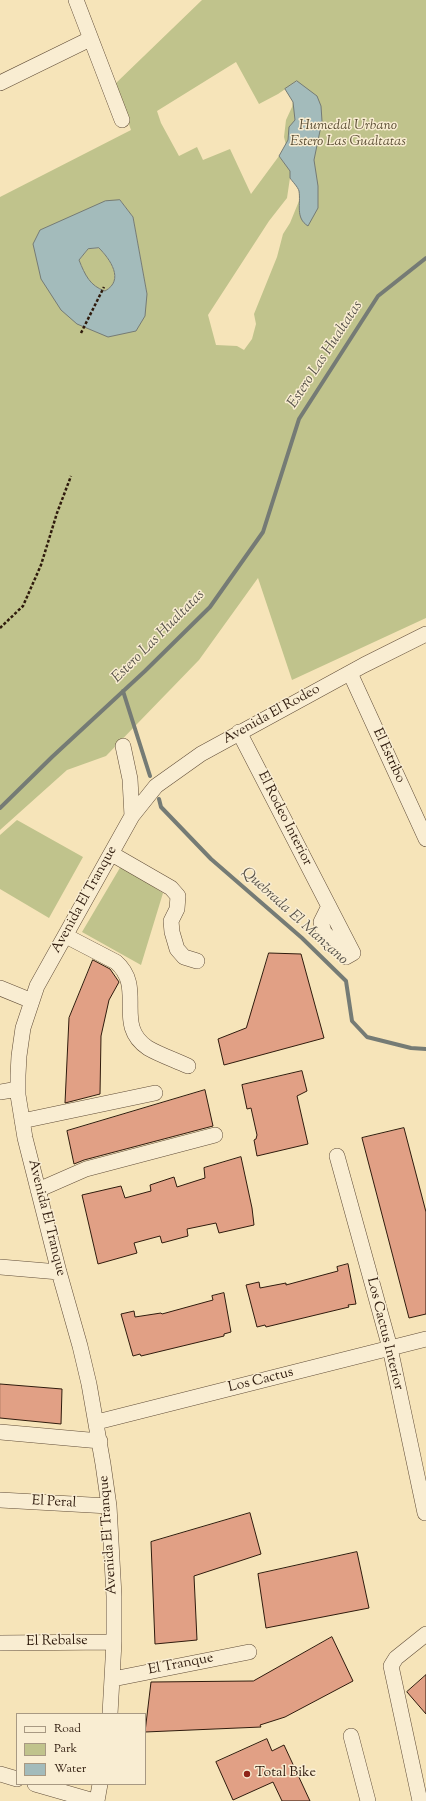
<!DOCTYPE html>
<style>
body{margin:0}
#map{position:relative;width:426px;height:1801px;overflow:hidden;background:#f6e4b9;font-family:"Sorts Mill Goudy",serif}
canvas{display:block}
.legend{position:absolute;left:16px;top:1713px;width:130px;height:72px;box-sizing:border-box;background:#f9edd2;border:1px solid #a89983;margin:0;padding:5px 7px;list-style:none;font-size:12px;color:#2f1b0d}
.legend li{display:flex;align-items:center;gap:8px;height:20px}
.legend b{width:20px;border:1px solid #a89983}
</style>
<div id="map">
<canvas width="426" height="1801"></canvas>
<ul class="legend">
<li><b style="height:5px;background:#f9edd2"></b>Road</li>
<li><b style="height:11px;background:#c0c38c"></b>Park</li>
<li><b style="height:11px;background:#a3bbbb"></b>Water</li>
</ul>
</div>
<script>
const ctx = document.querySelector('canvas').getContext('2d');
ctx.lineJoin = 'round';
function fill(path, color) { ctx.fillStyle = color; ctx.fill(path, 'evenodd'); }
function trace(path, color, width, dash) { ctx.strokeStyle = color; ctx.lineWidth = width; ctx.lineCap = dash ? 'butt' : 'round'; ctx.setLineDash(dash || []); ctx.stroke(path); }
function label(font, color, halo, rows, align = 'center') {
  ctx.font = font + ' "Sorts Mill Goudy",serif'; ctx.lineWidth = 3; ctx.setLineDash([]); ctx.textBaseline = 'middle'; ctx.strokeStyle = halo; ctx.fillStyle = color; for (const [text, x, y, turn = 0] of rows) {
    ctx.save(); ctx.translate(x, y); ctx.rotate((+turn || 0) * Math.PI / 180); ctx.textAlign = isNaN(turn) ? turn : align; if (halo) ctx.strokeText(text, 0, 0); ctx.fillText(text, 0, 0); ctx.restore();
  }
}
const green = new Path2D(`
 M202 0H426V618L292 680 258 578 199 660 106 756 67 770 0 830V197L131 130 115 84ZM236 62 259 104 278 94 297 81 292 107 286 120 284 137 294 177 299 186V201L290 223 283 234 277 257 254 314 256 324 252 339 244 350 237 346 216 345 208 315 269 221 287 198 291 171 279 156 251 194 230 149 203 160 197 147 179 156 161 123 157 111ZM120 200 133 217 147 294 77 324 40 230Z
 M99 248C110 259 125 280 105 291 89 286 85 275 79 260L88 249Z
 M17 820 83 857 49 918 0 889V835Z
 M121 866 163 893 141 965 82 932Z`);
const water = new Path2D(`
 M297 81 317 96 321 106 322 121 314 160 318 186V208L308 226C295 218 301 204 299 191 298 187 292 181 290 178V171L279 156 288 140 289 127 295 120 293 102 285 89Z
 M120 200 133 217 147 294 145 316 136 331 108 337 77 324 61 310 41 279 33 244 40 230 105 201ZM99 248C110 259 125 280 105 291 90 286 85 275 79 260L88 249Z`);
const stream = new Path2D(`
 M123 691 150 776
 M159 799 161 807 211 859 302 938 346 981 352 1021 367 1037 411 1048 426 1049
 M0 808 52 757 145 671 210 607 263 532 299 419 378 296 426 258`);
const building = new Path2D(`
 M269 953 301 954 324 1038 224 1065 218 1039 246 1028Z
 M93 960 110 969 119 982 109 1000 101 1036 100 1094 65 1103 69 1018Z
 M302 1071 307 1091 297 1096 308 1144 257 1156 254 1140 256 1139 257 1135 251 1108 247 1109 242 1085Z
 M205 1090 213 1126 84 1160 74 1164 67 1131Z
 M404 1128 426 1212V1314L409 1318 362 1138Z
 M241 1157 252 1208 254 1225 219 1233 216 1223 187 1229 188 1236 162 1243 160 1236 134 1243 137 1253 98 1264 82 1195 121 1186 125 1198 151 1191 150 1185 174 1177 177 1187 205 1178 204 1168Z
 M348 1264 356 1304 348 1305 349 1307 266 1327 265 1325 257 1327 246 1285 259 1282 260 1288 286 1283V1285L338 1271 337 1267Z
 M224 1293 231 1332 224 1334V1336L141 1356 140 1354 133 1356 121 1314 134 1311 135 1317 161 1313 162 1314 213 1300 212 1296Z
 M0 1384 62 1389 61 1424 0 1418Z
 M250 1513 261 1554 194 1576 197 1640 155 1644 151 1542Z
 M357 1552 369 1608 266 1628 258 1574Z
 M332 1637 353 1681 285 1717 260 1725 261 1727 145 1732 151 1682 253 1681Z
 M426 1675V1714L407 1692Z
 M267 1739 272 1751 284 1745 310 1801H282L273 1782 233 1800 216 1762Z`);
const path = new Path2D(`
 M81 333 104 287
 M0 628 23 606 41 565 57 513 71 476`);
const minor = new Path2D(`
 M76 0 122 120
 M0 83 90 39
 M350 673 426 839
 M239 732 353 953 346 957 324 932 321 922 329 906
 M132 816 156 786 201 754 364 665 426 634
 M112 854 171 888 178 896 177 909 171 921 172 932 177 949 184 957 197 961
 M66 936 116 962C146 988 113 1025 148 1048 160 1055 175 1060 188 1066
 M0 988 32 1001
 M0 1092 18 1089
 M22 1121 155 1093
 M337 1156 390 1348 425 1513
 M38 1190 86 1169 215 1135
 M0 1267 59 1272
 M97 1422 426 1339
 M0 1432 100 1441
 M0 1500 109 1506
 M0 1643 114 1642
 M113 1679 249 1652
 M110 1714 114 1642V1596L109 1506 103 1464 89 1384 80 1346 59 1272 25 1138 18 1095V1075L19 1056 23 1028 37 986 132 816 130 779 123 746
 M351 1736 368 1801
 M0 1774 17 1779
 M35 1784 94 1801
 M97 1801 100 1784
 M420 1801 391 1666 396 1658 426 1634`);
const markers = [
 [247,1774,4,"#8f2418"]
];
const parkNames = [
 ["Humedal Urbano",348,127],
 ["Estero Las Gualtatas",348,143]
];
const streetNames = [
 ["Avenida El Rodeo",272,715,-29],
 ["El Estribo",388,756,65],
 ["El Rodeo Interior",284,819,63],
 ["Avenida El Tranque",85,900,-61],
 ["Avenida El Tranque",46,1218,76],
 ["Los Cactus Interior",384,1334,76],
 ["Los Cactus",261,1381,-14],
 ["El Peral",54,1503,3],
 ["Avenida El Tranque",109,1535,-94],
 ["El Rebalse",57,1642,-1],
 ["El Tranque",181,1665,-11]
];
const poiNames = [
 ["Total Bike",255,1774]
];
const waterNames = [
 ["Estero Las Hualtatas",326,355,-57],
 ["Estero Las Hualtatas",159,637,-45],
 ["Quebrada El Manzano",294,917,42]
];
fill(green, '#c0c38c');
fill(water, '#a3bbbb');
trace(water, '#757b75', 1);
trace(stream, '#757b75', 4);
fill(building, '#e1a085');
trace(building, '#2f1b0d', 1);
trace(minor, '#614d38', 16);
trace(path, '#2f1b0d', 2.5, [3, 2]);
trace(minor, '#f9edd2', 15);
for (const [x, y, r, color] of markers) { const dot = new Path2D(); dot.arc(x, y, r, 0, 2 * Math.PI); ctx.fillStyle = color; ctx.fill(dot); trace(dot, '#f9edd2', 1.5); }
label('italic 14px', '#5a4d33', '#f9edd2', parkNames);
label('14px', '#2f1b0d', '#f9edd2', streetNames);
label('14px', '#2f1b0d', '#f9edd2', poiNames, 'left');
label('italic 15px', '#58534a', '#f9edd2', waterNames);
</script>
